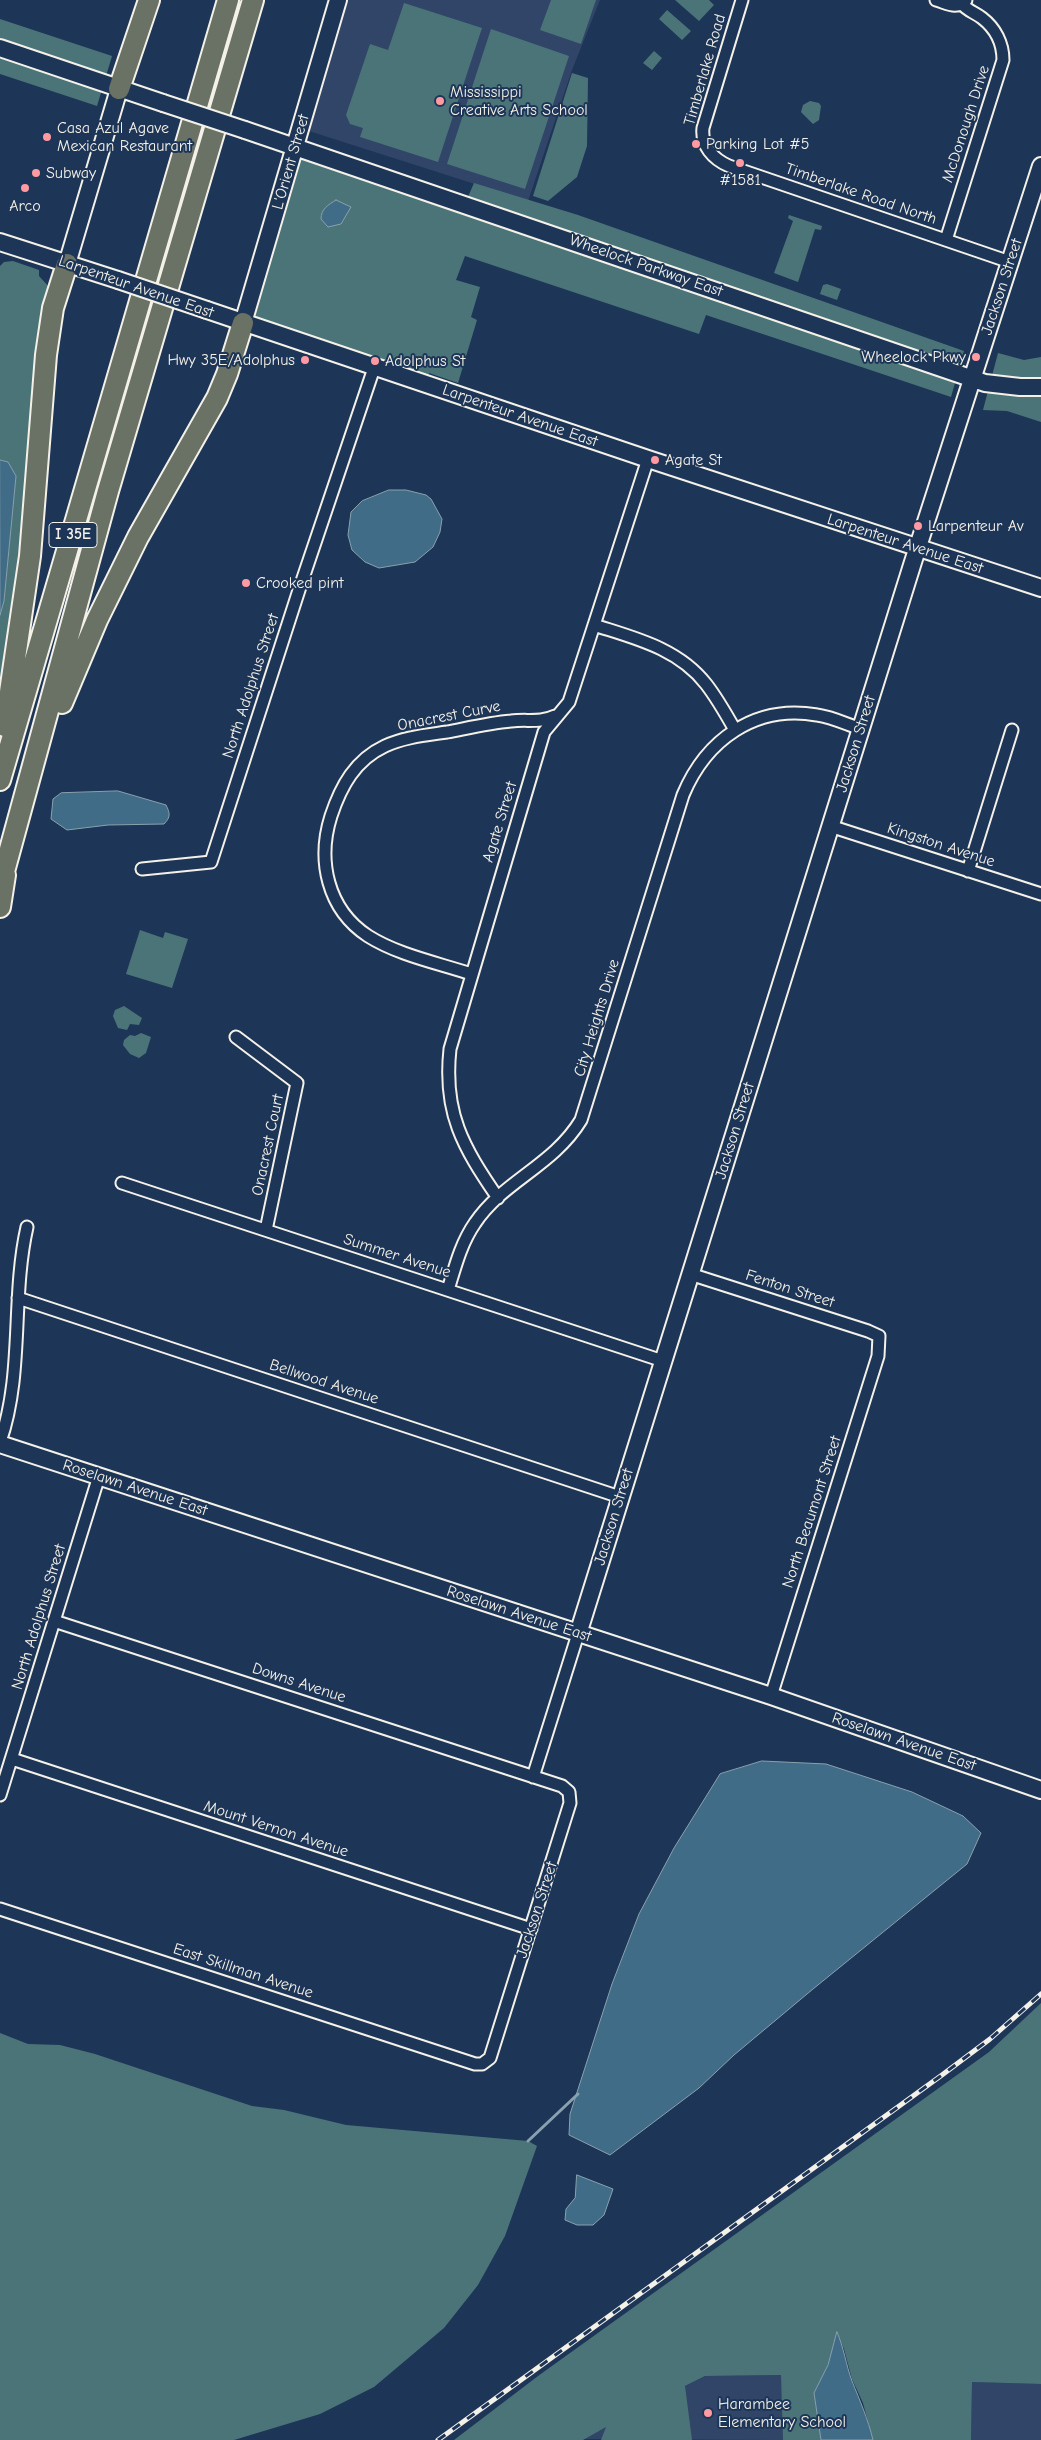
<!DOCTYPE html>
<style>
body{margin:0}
canvas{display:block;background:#1d3557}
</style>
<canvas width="1041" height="2440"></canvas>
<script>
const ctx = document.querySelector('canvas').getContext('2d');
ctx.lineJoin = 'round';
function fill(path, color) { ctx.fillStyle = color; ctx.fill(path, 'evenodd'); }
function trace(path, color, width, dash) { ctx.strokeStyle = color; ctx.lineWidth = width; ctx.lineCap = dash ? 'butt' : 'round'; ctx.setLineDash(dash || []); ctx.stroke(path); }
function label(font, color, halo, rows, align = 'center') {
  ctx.font = font + ' "Comic Neue",sans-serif'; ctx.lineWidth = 4; ctx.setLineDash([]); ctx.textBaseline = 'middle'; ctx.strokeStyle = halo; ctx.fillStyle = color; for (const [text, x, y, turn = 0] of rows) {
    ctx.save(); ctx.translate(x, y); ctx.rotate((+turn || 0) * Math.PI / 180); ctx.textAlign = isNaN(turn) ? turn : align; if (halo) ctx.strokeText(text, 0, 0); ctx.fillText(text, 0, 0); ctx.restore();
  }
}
const built = new Path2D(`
 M348 0H600L572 70 528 201 309 131Z
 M782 2375 783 2440 582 2439 705 2376Z
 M972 2382 1041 2384V2440H971Z`);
const green = new Path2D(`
 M551 0H596L581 44 540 30Z
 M675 0H709L714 5 699 21Z
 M404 3 482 28 438 162 360 137 363 128 350 124 346 115 370 44 388 50Z
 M667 10 691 31 682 40 659 19Z
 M0 19 112 56 97 106 0 74Z
 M491 29 569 56 525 189 447 164Z
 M654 51 662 58 652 70 643 63Z
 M572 73 588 78 587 146 577 177 548 201 533 196Z
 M810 101 819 103 821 106 819 120 813 124 801 112 803 105Z
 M295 147 465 204 474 183 578 215 964 351 951 397 706 315 699 334 465 256 456 280 480 287 471 317 477 320 458 383 429 373 425 385 243 323Z
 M789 215 822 226 821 230 815 229 798 282 774 273 793 221 788 218Z
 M13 261 39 270V276L50 288 39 325 35 356 31 436 32 477 0 701V615L4 601 16 476 8 462 0 460V266L4 262Z
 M827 284 841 289 837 300 820 294 823 285Z
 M998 353 1024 360 1041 357V422L1007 411 983 410Z
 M140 930 163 938 165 932 188 939 172 988 126 974Z
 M124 1006 142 1018 139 1025 130 1024 127 1030 118 1028 113 1016 115 1010Z
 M141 1033 151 1037 146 1053 139 1058 130 1054 123 1045 124 1040 130 1035 135 1036Z
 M1041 2003V2384L972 2382 971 2440H873L863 2403 852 2379 844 2349 837 2332 828 2365 814 2393 821 2440H783L781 2375 705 2376 685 2386 692 2440H601L606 2427 583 2440H454L538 2376 989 2052Z
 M0 2033 28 2044 60 2045 95 2054 252 2106 284 2110 346 2125 528 2141 537 2146 505 2236 478 2285 444 2328 374 2387 320 2414 234 2440H0Z`);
const water = new Path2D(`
 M336 200 351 207 341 224 328 227 321 219C321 209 328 205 336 200Z
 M0 460 8 462 16 476 4 601 0 615Z
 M389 490H406L426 495 431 499 442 519 440 532 433 547 415 562 379 568 365 562 352 550 348 535 351 512 362 501Z
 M118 791 166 805C170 813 171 817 164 824L108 825 67 830 51 819 53 799 61 793Z
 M762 1761 826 1764 912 1792 963 1816 981 1833 967 1864 813 1989 734 2055 699 2088 610 2155 569 2135 570 2114 612 1984 639 1914 674 1848 720 1774Z
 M577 2175 613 2189 604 2215 593 2225H577L565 2220 566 2209 575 2198Z
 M837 2332C844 2348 846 2365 852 2381 860 2401 868 2419 873 2440H821L814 2393 828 2365Z`);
const stream = new Path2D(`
 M528 2141 578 2094`);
const street = new Path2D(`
 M742 0 703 128C701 146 713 159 729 166L1010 262
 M936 0C947 3 957 10 966 0
 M946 240 1003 60C1003 43 995 28 982 18 974 12 968 11 962 4
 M594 625C634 638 678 648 706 684 717 698 726 714 735 730
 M830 826 1041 894
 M142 869 211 862 299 590 374 368
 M968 871 1012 730
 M471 974C438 963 398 955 368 936 327 909 317 860 331 816 341 786 355 760 385 746 404 737 427 735 447 732 468 728 489 723 511 721 527 719 540 723 555 716
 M236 1037 297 1083 266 1230
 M122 1183 663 1361
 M498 1198C463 1147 443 1113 450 1049L544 732 569 702 648 459
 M690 1274 868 1331 879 1336 878 1356 771 1696
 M448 1290C455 1267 461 1243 475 1223 503 1181 553 1166 581 1120L683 795C706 740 755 704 817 715 832 717 846 724 861 729
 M18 1298 620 1497
 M0 1442C24 1373 11 1298 27 1227
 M12 1759 531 1929
 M533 1777 578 1634
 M0 1795 99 1476
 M0 1909 475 2064H482L490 2058 570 1803 569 1792 562 1786 54 1621`);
const secondary = new Path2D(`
 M0 48 163 103
 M245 130 985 383 1020 387H1041
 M0 242 118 280
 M67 264 119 89
 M207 310 648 459 1041 588
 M243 323 338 0
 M0 1444 771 1696 1041 1790
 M578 1634 913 562 1041 166`);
const highway = new Path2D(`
 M119 89 149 0
 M62 703 97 620 138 537 217 398 227 374 243 323
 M5 726 30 556 46 355 53 308 67 264
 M0 780 228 0
 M0 886 108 491 253 0
 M0 907 5 875`);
const rail = new Path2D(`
 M438 2440 942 2075 990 2039 1041 1994`);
const secondaryBridge = new Path2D(`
 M163 103 245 130
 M118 280 207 310`);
const markers = [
 [440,101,5,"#ff9aa2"],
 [47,137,5,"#ff9aa2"],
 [696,144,5,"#ff9aa2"],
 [740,163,5,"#ff9aa2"],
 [36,173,5,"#ff9aa2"],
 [25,188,5,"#ff9aa2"],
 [976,357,5,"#ff9aa2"],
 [305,360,5,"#ff9aa2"],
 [375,361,5,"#ff9aa2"],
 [655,460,5,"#ff9aa2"],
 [918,526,5,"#ff9aa2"],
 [246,583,5,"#ff9aa2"],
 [708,2413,5,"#ff9aa2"]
];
const shields = [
 [73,535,48]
];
const shieldNames = [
 ["I 35E",73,535]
];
const streetNames = [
 ["Timberlake Road",705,70,-74],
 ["McDonough Drive",966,124,-72],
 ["L'Orient Street",291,162,-74],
 ["Timberlake Road North",861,194,19],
 ["Wheelock Parkway East",646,266,19],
 ["Larpenteur Avenue East",136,287,19],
 ["Jackson Street",1002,287,-72],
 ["Larpenteur Avenue East",520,416,19],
 ["Larpenteur Avenue East",905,544,18],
 ["North Adolphus Street",251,686,-72],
 ["Onacrest Curve",449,716,-11],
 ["Jackson Street",856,744,-73],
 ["Agate Street",500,822,-73],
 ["Kingston Avenue",941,845,18],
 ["City Heights Drive",597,1018,-73],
 ["Jackson Street",735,1131,-73],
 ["Onacrest Court",268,1145,-78],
 ["Summer Avenue",397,1256,18],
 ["Fenton Street",790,1289,18],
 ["Bellwood Avenue",324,1382,18],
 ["Roselawn Avenue East",135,1488,18],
 ["North Beaumont Street",812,1512,-72],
 ["Jackson Street",614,1517,-73],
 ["Roselawn Avenue East",519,1614,18],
 ["North Adolphus Street",39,1617,-73],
 ["Downs Avenue",299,1683,18],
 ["Roselawn Avenue East",904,1742,19],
 ["Mount Vernon Avenue",276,1829,18],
 ["Jackson Street",537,1910,-72],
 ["East Skillman Avenue",243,1971,18]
];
const poiNames = [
 ["Mississippi",450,92],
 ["Creative Arts School",450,110],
 ["Casa Azul Agave",57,128],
 ["Mexican Restaurant",57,146],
 ["Parking Lot #5",706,144],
 ["Subway",46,173],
 ["#1581",740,180,"center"],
 ["Arco",25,206,"center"],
 ["Wheelock Pkwy",966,357,"right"],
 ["Hwy 35E/Adolphus",295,360,"right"],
 ["Adolphus St",385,361],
 ["Agate St",665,460],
 ["Larpenteur Av",928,526],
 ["Crooked pint",256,583],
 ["Harambee",718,2404],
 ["Elementary School",718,2422]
];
fill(built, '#314568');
fill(green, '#4b7479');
fill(water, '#416c87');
trace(water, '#89a1ae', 1);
trace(stream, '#89a1ae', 3);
trace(street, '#f4f1e8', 15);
trace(secondary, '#f4f1e8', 20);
trace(highway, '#f4f1e8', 24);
trace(street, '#1d3557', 11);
trace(secondary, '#1d3557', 16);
trace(highway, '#6a7165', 20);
trace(rail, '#f4f1e8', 5);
trace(rail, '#1d3557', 3, [9]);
trace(secondaryBridge, '#f4f1e8', 20, []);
trace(secondaryBridge, '#1d3557', 16);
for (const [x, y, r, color] of markers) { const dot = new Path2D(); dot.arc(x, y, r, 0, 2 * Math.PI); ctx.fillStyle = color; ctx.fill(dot); trace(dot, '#1d3557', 2); }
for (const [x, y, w] of shields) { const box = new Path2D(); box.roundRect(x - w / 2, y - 12.5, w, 25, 4); ctx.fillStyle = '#1d3557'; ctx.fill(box); trace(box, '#f4f1e8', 1); }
label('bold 15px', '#f4f1e8', null, shieldNames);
label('16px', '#f4f1e8', '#1d3557', streetNames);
label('16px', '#f4f1e8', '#1d3557', poiNames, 'left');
</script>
